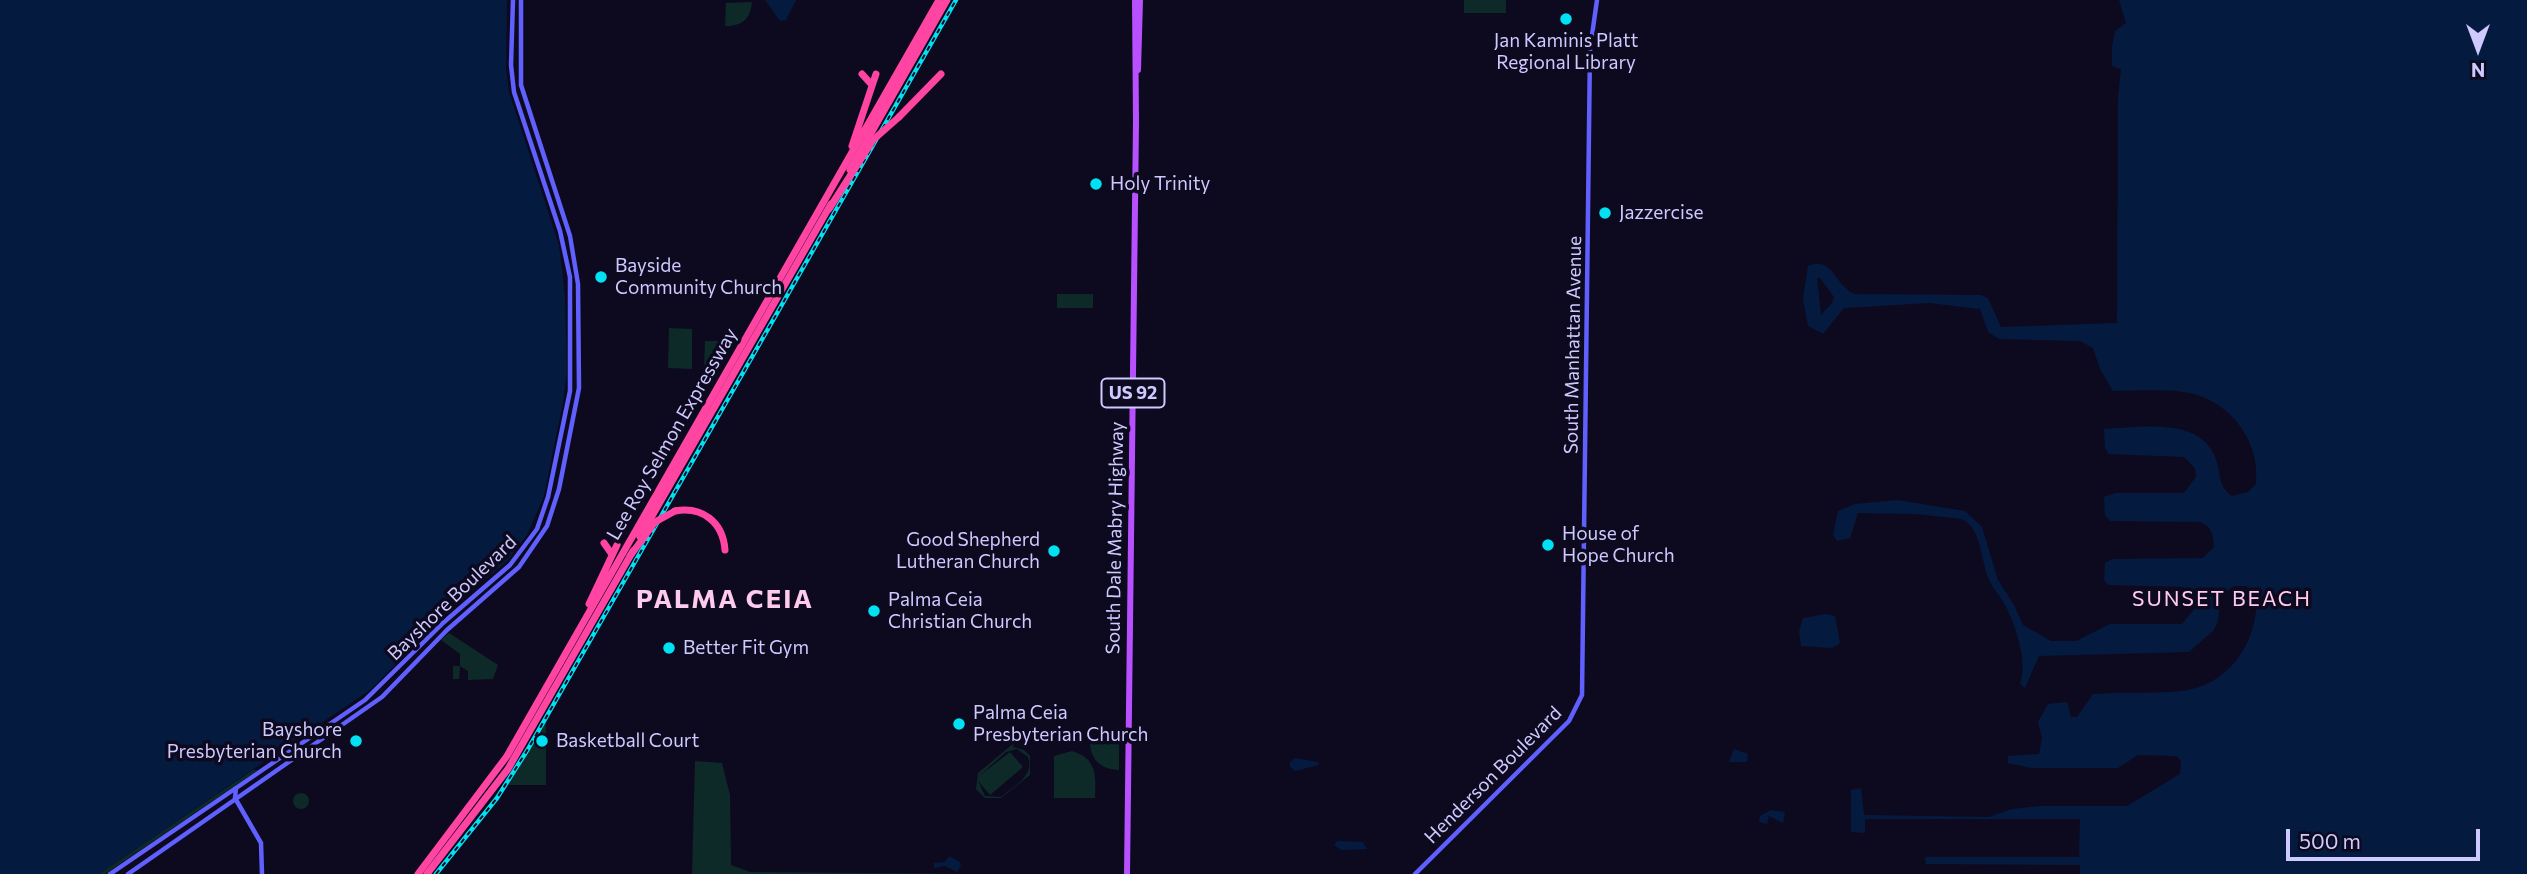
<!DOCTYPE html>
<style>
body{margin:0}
#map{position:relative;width:2527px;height:874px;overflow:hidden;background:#0d0a20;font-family:Commissioner,sans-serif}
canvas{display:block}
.north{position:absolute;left:2443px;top:14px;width:70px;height:70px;-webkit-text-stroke:5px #0d0a20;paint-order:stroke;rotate:180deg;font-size:19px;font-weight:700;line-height:28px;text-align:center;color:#cec9ff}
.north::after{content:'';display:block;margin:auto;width:24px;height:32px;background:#cec9ff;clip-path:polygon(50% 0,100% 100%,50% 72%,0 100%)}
.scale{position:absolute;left:2286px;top:829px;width:194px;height:32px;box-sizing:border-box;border:4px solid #cec9ff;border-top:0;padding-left:9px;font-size:21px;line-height:24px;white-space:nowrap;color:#cec9ff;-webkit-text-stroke:5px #0d0a20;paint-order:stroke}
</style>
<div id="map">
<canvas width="2527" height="874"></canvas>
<div class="north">N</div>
<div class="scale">500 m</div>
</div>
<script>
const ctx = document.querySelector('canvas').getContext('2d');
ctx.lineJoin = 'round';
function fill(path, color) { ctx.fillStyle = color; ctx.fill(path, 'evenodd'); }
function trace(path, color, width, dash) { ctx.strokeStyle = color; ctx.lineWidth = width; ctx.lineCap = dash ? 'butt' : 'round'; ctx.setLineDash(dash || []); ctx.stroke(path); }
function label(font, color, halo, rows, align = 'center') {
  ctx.font = font + ' Commissioner,sans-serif'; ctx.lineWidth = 7; ctx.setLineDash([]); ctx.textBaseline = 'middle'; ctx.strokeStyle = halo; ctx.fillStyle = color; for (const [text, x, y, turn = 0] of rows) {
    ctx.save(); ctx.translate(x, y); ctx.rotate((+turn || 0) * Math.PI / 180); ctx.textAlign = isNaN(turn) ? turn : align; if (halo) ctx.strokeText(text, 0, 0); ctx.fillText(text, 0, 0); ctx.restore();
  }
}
const green = new Path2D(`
 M1464 0H1506V13H1464Z
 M752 2C750 20 742 26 725 26L726 3Z
 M1057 294H1093V308H1057Z
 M669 328 692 329V369L668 368Z
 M705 341H730C729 358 720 365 704 368Z
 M449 633 498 665 493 679 468 680V671L460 666 459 679H453V666H460V654L441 640Z
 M546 722V785H508Z
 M1014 743 1013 747 1024 750 1030 756V775L1001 798H985L976 789 978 773ZM1017 749 1028 757C1035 776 1014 786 1001 797L985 796 978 781 990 795 1023 767 1010 752 978 777 1006 752Z
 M1090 744H1119V770C1101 769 1092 761 1090 744Z
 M1072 751C1097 758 1096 776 1095 798H1054V756Z
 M695 761 722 763 730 795 731 865 750 872 964 874H692Z
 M253 770H258L105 874H99Z
 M293 801a8 8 0 1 1 16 0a8 8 0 1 1-16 0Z`);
const water = new Path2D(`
 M0 0H507L506 67 509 92 559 245 565 296 567 371 563 402 544 496 527 535 507 561 443 616 370 690 99 874H0Z
 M765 0H796L786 20 780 21Z
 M2119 0H2527V874H2080V865L1926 864 1925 857H2079L2080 819H1865V833L1851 832V790L1861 788 1864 815 1989 817 2012 809 2040 806H2127L2180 774 2181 761 2177 756 2138 755 2118 768H2031L2008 763V756L2039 754 2042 738 2038 722 2048 704 2067 702 2071 717H2077L2093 694C2122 692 2152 694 2181 691 2229 686 2256 644 2257 599L2246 586H2234L2221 595 2218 620 2214 630 2189 652 2039 656 2025 688 2020 684C2028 662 2016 626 2005 605 2001 597 1994 590 1990 582 1980 561 1983 530 1962 519L1916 514 1858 513 1850 538 1837 541 1833 535 1838 511 1855 504 1897 500 1965 511 1982 527 1998 580 2014 605 2023 625 2051 641H2076L2110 624H2182L2196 607 2193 597 2183 587 2108 585 2104 580 2105 563 2113 559 2203 558 2214 547C2213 534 2212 528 2201 522L2110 521 2105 515 2104 497 2115 493H2184L2196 477 2195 468 2184 457 2109 454 2105 448 2104 429C2138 428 2199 416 2215 457 2222 472 2216 485 2232 496L2248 492 2256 484C2261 439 2227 397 2183 392 2160 389 2136 391 2113 391L2100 369 2093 348 2080 341 1999 339 1988 332 1980 309 1929 303 1844 308 1823 334 1808 326 1803 299 1808 266C1833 255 1835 287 1855 294L1981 295 1988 298 2001 327 2117 323 2118 98 2121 69 2112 66V47L2115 31 2126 23ZM1817 278H1820L1834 297 1832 303 1821 315Z
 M1826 614 1835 616 1840 643 1832 648 1801 646 1799 632 1803 618Z
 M1734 749 1748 754 1747 762H1729Z
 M1295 758 1318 762 1319 765 1295 771 1290 767V762Z
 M1771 810 1785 812 1783 823 1769 816 1767 824 1759 822 1760 816Z
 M1337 841 1363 842 1367 849 1341 850 1334 845Z
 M949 856 960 862 961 866 957 872 945 866 934 868V863L945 862Z`);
const secondary = new Path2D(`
 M236 788 235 798 261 843 262 874
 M110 874 365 700 443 623 510 565 537 529 548 497 570 391V277L560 231 514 92 511 65 513 0
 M128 874 382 697 447 630 519 567 547 526 559 489 579 388 578 284 570 236 521 85V0
 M1415 874 1569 721 1582 695 1590 49 1597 0`);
const primary = new Path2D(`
 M1138 70 1140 0
 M1127 874 1136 122 1135 0`);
const motorway = new Path2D(`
 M862 74 871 84
 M899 117 941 74
 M852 146 876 74
 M850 170 947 0
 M675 511C702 506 723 522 725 550
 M640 537 831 204
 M604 543 611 553
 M589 604 617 545
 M418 874 507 756 939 0
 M427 874 508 769 633 551`);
const rail = new Path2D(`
 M436 874 497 798 528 749 956 0`);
const motorwayBridge = new Path2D(`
 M829 209 873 140 899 117
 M630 556 655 522 675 511`);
const markers = [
 [1566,19,7,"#00e2f4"],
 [1096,184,7,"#00e2f4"],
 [1605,213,7,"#00e2f4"],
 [601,277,7,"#00e2f4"],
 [1548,545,7,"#00e2f4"],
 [1054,551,7,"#00e2f4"],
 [874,611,7,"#00e2f4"],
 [669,648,7,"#00e2f4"],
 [959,724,7,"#00e2f4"],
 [356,741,7,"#00e2f4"],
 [542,741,7,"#00e2f4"]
];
const shields = [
 [1133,393,63]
];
const shieldNames = [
 ["US 92",1133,393]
];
const poiNames = [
 ["Jan Kaminis Platt",1566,41,"center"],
 ["Regional Library",1566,63,"center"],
 ["Holy Trinity",1110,184],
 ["Jazzercise",1619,213],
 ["Bayside",615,266],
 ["Community Church",615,288],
 ["House of",1562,534],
 ["Hope Church",1562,556],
 ["Good Shepherd",1040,540,"right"],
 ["Lutheran Church",1040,562,"right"],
 ["Palma Ceia",888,600],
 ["Christian Church",888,622],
 ["Better Fit Gym",683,648],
 ["Palma Ceia",973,713],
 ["Presbyterian Church",973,735],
 ["Bayshore",342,730,"right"],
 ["Presbyterian Church",342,752,"right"],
 ["Basketball Court",556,741]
];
const streetNames = [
 ["South Manhattan Avenue",1573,345,-89],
 ["Lee Roy Selmon Expressway",672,434,-60],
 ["South Dale Mabry Highway",1115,538,-89],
 ["Bayshore Boulevard",452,598,-44],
 ["Henderson Boulevard",1493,775,-45]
];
const neighbourhoodNames = [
 ["SUNSET BEACH",2222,599]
];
const districtNames = [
 ["PALMA CEIA",725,599]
];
fill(green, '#0d2a28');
fill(water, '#041b3f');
trace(secondary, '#6060ff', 4.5);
trace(primary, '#b950ff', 6);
trace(motorway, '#ff44a2', 7);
trace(rail, '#00e2f4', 4.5);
trace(rail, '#0d0a20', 2, [5]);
trace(motorwayBridge, '#ff44a2', 7);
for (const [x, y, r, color] of markers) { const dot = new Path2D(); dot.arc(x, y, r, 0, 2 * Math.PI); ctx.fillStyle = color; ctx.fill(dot); trace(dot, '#0d0a20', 2.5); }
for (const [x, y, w] of shields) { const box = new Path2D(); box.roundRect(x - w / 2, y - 14.5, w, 29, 5); ctx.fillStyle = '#0d0a20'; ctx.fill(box); trace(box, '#cec9ff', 2); }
label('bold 18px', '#cec9ff', null, shieldNames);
label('19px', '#cec9ff', '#0d0a20', poiNames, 'left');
label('19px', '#cec9ff', '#0d0a20', streetNames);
ctx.letterSpacing = '2px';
label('21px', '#ffcbed', '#0d0a20', neighbourhoodNames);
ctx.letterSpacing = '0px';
ctx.letterSpacing = '2px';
label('bold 26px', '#ffcbed', '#0d0a20', districtNames);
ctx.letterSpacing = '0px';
</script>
